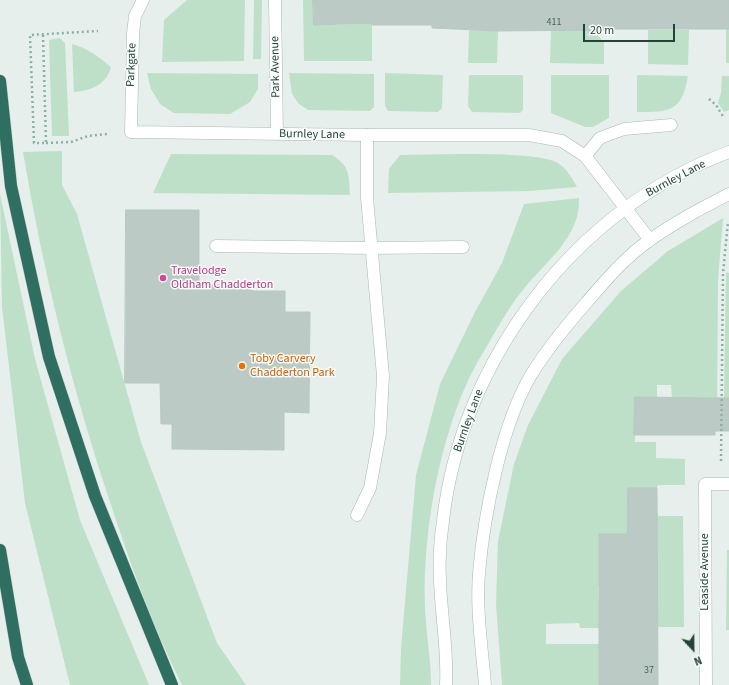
<!DOCTYPE html>
<style>
body{margin:0}
#map{position:relative;width:729px;height:685px;overflow:hidden;background:#e6efeb;font-family:"Source Sans 3",sans-serif}
canvas{display:block}
.north{position:absolute;left:673px;top:629px;width:40px;height:40px;-webkit-text-stroke:3px #f7fbf9;paint-order:stroke;rotate:158deg;font-size:11px;font-weight:700;line-height:16px;text-align:center;color:#24423a}
.north::after{content:'';display:block;margin:auto;width:14px;height:18px;background:#24423a;clip-path:polygon(50% 0,100% 100%,50% 72%,0 100%)}
.scale{position:absolute;left:583px;top:24px;width:92px;height:18px;box-sizing:border-box;border:2px solid #24423a;border-top:0;padding-left:5px;font-size:12px;line-height:14px;white-space:nowrap;color:#24423a;-webkit-text-stroke:3px #f7fbf9;paint-order:stroke}
</style>
<div id="map">
<canvas width="729" height="685"></canvas>
<div class="north">N</div>
<div class="scale">20 m</div>
</div>
<script>
const ctx = document.querySelector('canvas').getContext('2d');
ctx.lineJoin = 'round';
function fill(path, color) { ctx.fillStyle = color; ctx.fill(path, 'evenodd'); }
function trace(path, color, width, dash) { ctx.strokeStyle = color; ctx.lineWidth = width; ctx.lineCap = dash ? 'butt' : 'round'; ctx.setLineDash(dash || []); ctx.stroke(path); }
function label(font, color, halo, rows, align = 'center') {
  ctx.font = font + ' "Source Sans 3",sans-serif'; ctx.lineWidth = 3; ctx.setLineDash([]); ctx.textBaseline = 'middle'; ctx.strokeStyle = halo; ctx.fillStyle = color; for (const [text, x, y, turn = 0] of rows) {
    ctx.save(); ctx.translate(x, y); ctx.rotate((+turn || 0) * Math.PI / 180); ctx.textAlign = isNaN(turn) ? turn : align; if (halo) ctx.strokeText(text, 0, 0); ctx.fillText(text, 0, 0); ctx.restore();
  }
}
const green = new Path2D(`
 M187 0H245L244 61 162 62 164 20Z
 M254 0H262L261 59H253Z
 M303 0H313L314 25 355 24V0H372V61H304Z
 M551 27 594 30 604 43V64L550 63Z
 M726 29H729V63H726Z
 M469 30 498 31 497 63H468Z
 M648 30H689L688 65 648 64Z
 M60 38 65 43 69 136H52L49 40Z
 M72 44C88 48 99 57 111 67 107 84 91 91 74 92Z
 M147 73 258 74V89L250 102 230 114 174 113 160 104 151 89Z
 M289 73 374 74V107L370 111 308 110 299 104 292 94Z
 M385 73 443 75 442 108 438 112 388 111 385 106Z
 M469 75H523V110L520 113 472 112 468 106Z
 M551 75H609V118L593 127H585L551 113Z
 M637 75 688 76C682 112 670 112 637 112Z
 M722 76H729V110L724 112 718 103 721 93Z
 M62 151V185L77 214 141 442 217 643 246 685H182C153 627 131 566 111 505 72 389 43 272 23 152Z
 M171 154 332 155C350 166 349 175 350 195L153 193Z
 M400 155C431 155 536 150 558 163 567 169 572 178 577 187L530 191 388 193 389 169Z
 M0 194 35 359 80 520 149 685H70L25 503 2 307Z
 M579 198C581 237 545 262 523 290 508 308 496 331 484 351 442 418 422 529 425 607 426 633 431 659 431 685H400L401 648 416 475 440 384 475 312 502 263 524 204Z
 M723 218 718 280 717 410 715 411V397H672L671 385H657V397H635V442H656V458L685 459V485H658L657 488H628V511L657 512 658 516H683L684 627H657V587H598L599 606H617L616 628H580L579 623 546 624V644H637V648L599 649V685H502L496 604 498 541 514 464 528 425 562 359 621 291 668 251ZM599 534H657L599 579Z
 M726 272 729 273V398H724Z
 M727 550H729V630H726Z`);
const building = new Path2D(`
 M313 0H729V29H609V30L498 31 432 28V25H372V23L314 25Z
 M126 210H199V285H235L254 291H285V312H310L309 413 284 412V450L172 449V424H161L160 383H125Z
 M635 397 729 398V431H715V435H634Z
 M628 488H657L658 685H599V534H627Z`);
const path = new Path2D(`
 M43 35 46 143H34L30 35 98 31
 M709 99 716 105 724 118
 M46 143 71 142 88 136 108 134
 M721 461 723 273 728 222`);
const lane = new Path2D(`
 M585 156 600 138 624 129 671 125
 M216 246 371 248 463 247
 M357 515 370 488 380 433 383 376 367 198V135`);
const street = new Path2D(`
 M143 0 135 16 133 34 131 132 367 135H529L562 141 585 156 650 240
 M275 0 277 134
 M706 685 705 484H729`);
const secondary = new Path2D(`
 M446 685C448 650 441 615 440 580 439 561 440 540 443 521 461 360 576 208 729 152
 M485 685C482 648 476 610 479 573 484 515 501 426 531 375 547 349 566 326 586 303 606 280 625 257 650 240 675 222 702 208 729 194`);
const highway = new Path2D(`
 M0 81 11 186 49 357 95 496 172 685
 M0 550 18 657 27 685`);
const markers = [
 [163,278,4,"#d1479c"],
 [242,366,4,"#e8710a"]
];
const numberNames = [
 ["411",554,23],
 ["37",649,671]
];
const streetNames = [
 ["Parkgate",132,65,-88],
 ["Park Avenue",276,67,-91],
 ["Burnley Lane",312,135,1],
 ["Burnley Lane",676,179,-28],
 ["Burnley Lane",469,421,-70],
 ["Leaside Avenue",705,572,-90]
];
const hotelNames = [
 ["Travelodge",171,271],
 ["Oldham Chadderton",171,285]
];
const foodNames = [
 ["Toby Carvery",250,359],
 ["Chadderton Park",250,373]
];
fill(green, '#bfe0c8');
fill(building, '#bbcac4');
trace(building, '#b8c9c2', 1);
trace(lane, '#a8b8b2', 13);
trace(street, '#a8b8b2', 13);
trace(secondary, '#a4bbb3', 13);
trace(highway, '#c2cac8', 13);
trace(path, '#86b3a5', 2.5, [2, 3]);
trace(lane, '#fff', 12);
trace(street, '#fff', 12);
trace(secondary, '#fff', 12);
trace(highway, '#2f6f62', 12);
for (const [x, y, r, color] of markers) { const dot = new Path2D(); dot.arc(x, y, r, 0, 2 * Math.PI); ctx.fillStyle = color; ctx.fill(dot); trace(dot, '#f7fbf9', 1.5); }
label('10px', '#4a645c', null, numberNames);
label('12px', '#24423a', '#f7fbf9', streetNames);
label('12px', '#b23c85', '#f7fbf9', hotelNames, 'left');
label('12px', '#c56008', '#f7fbf9', foodNames, 'left');
</script>
